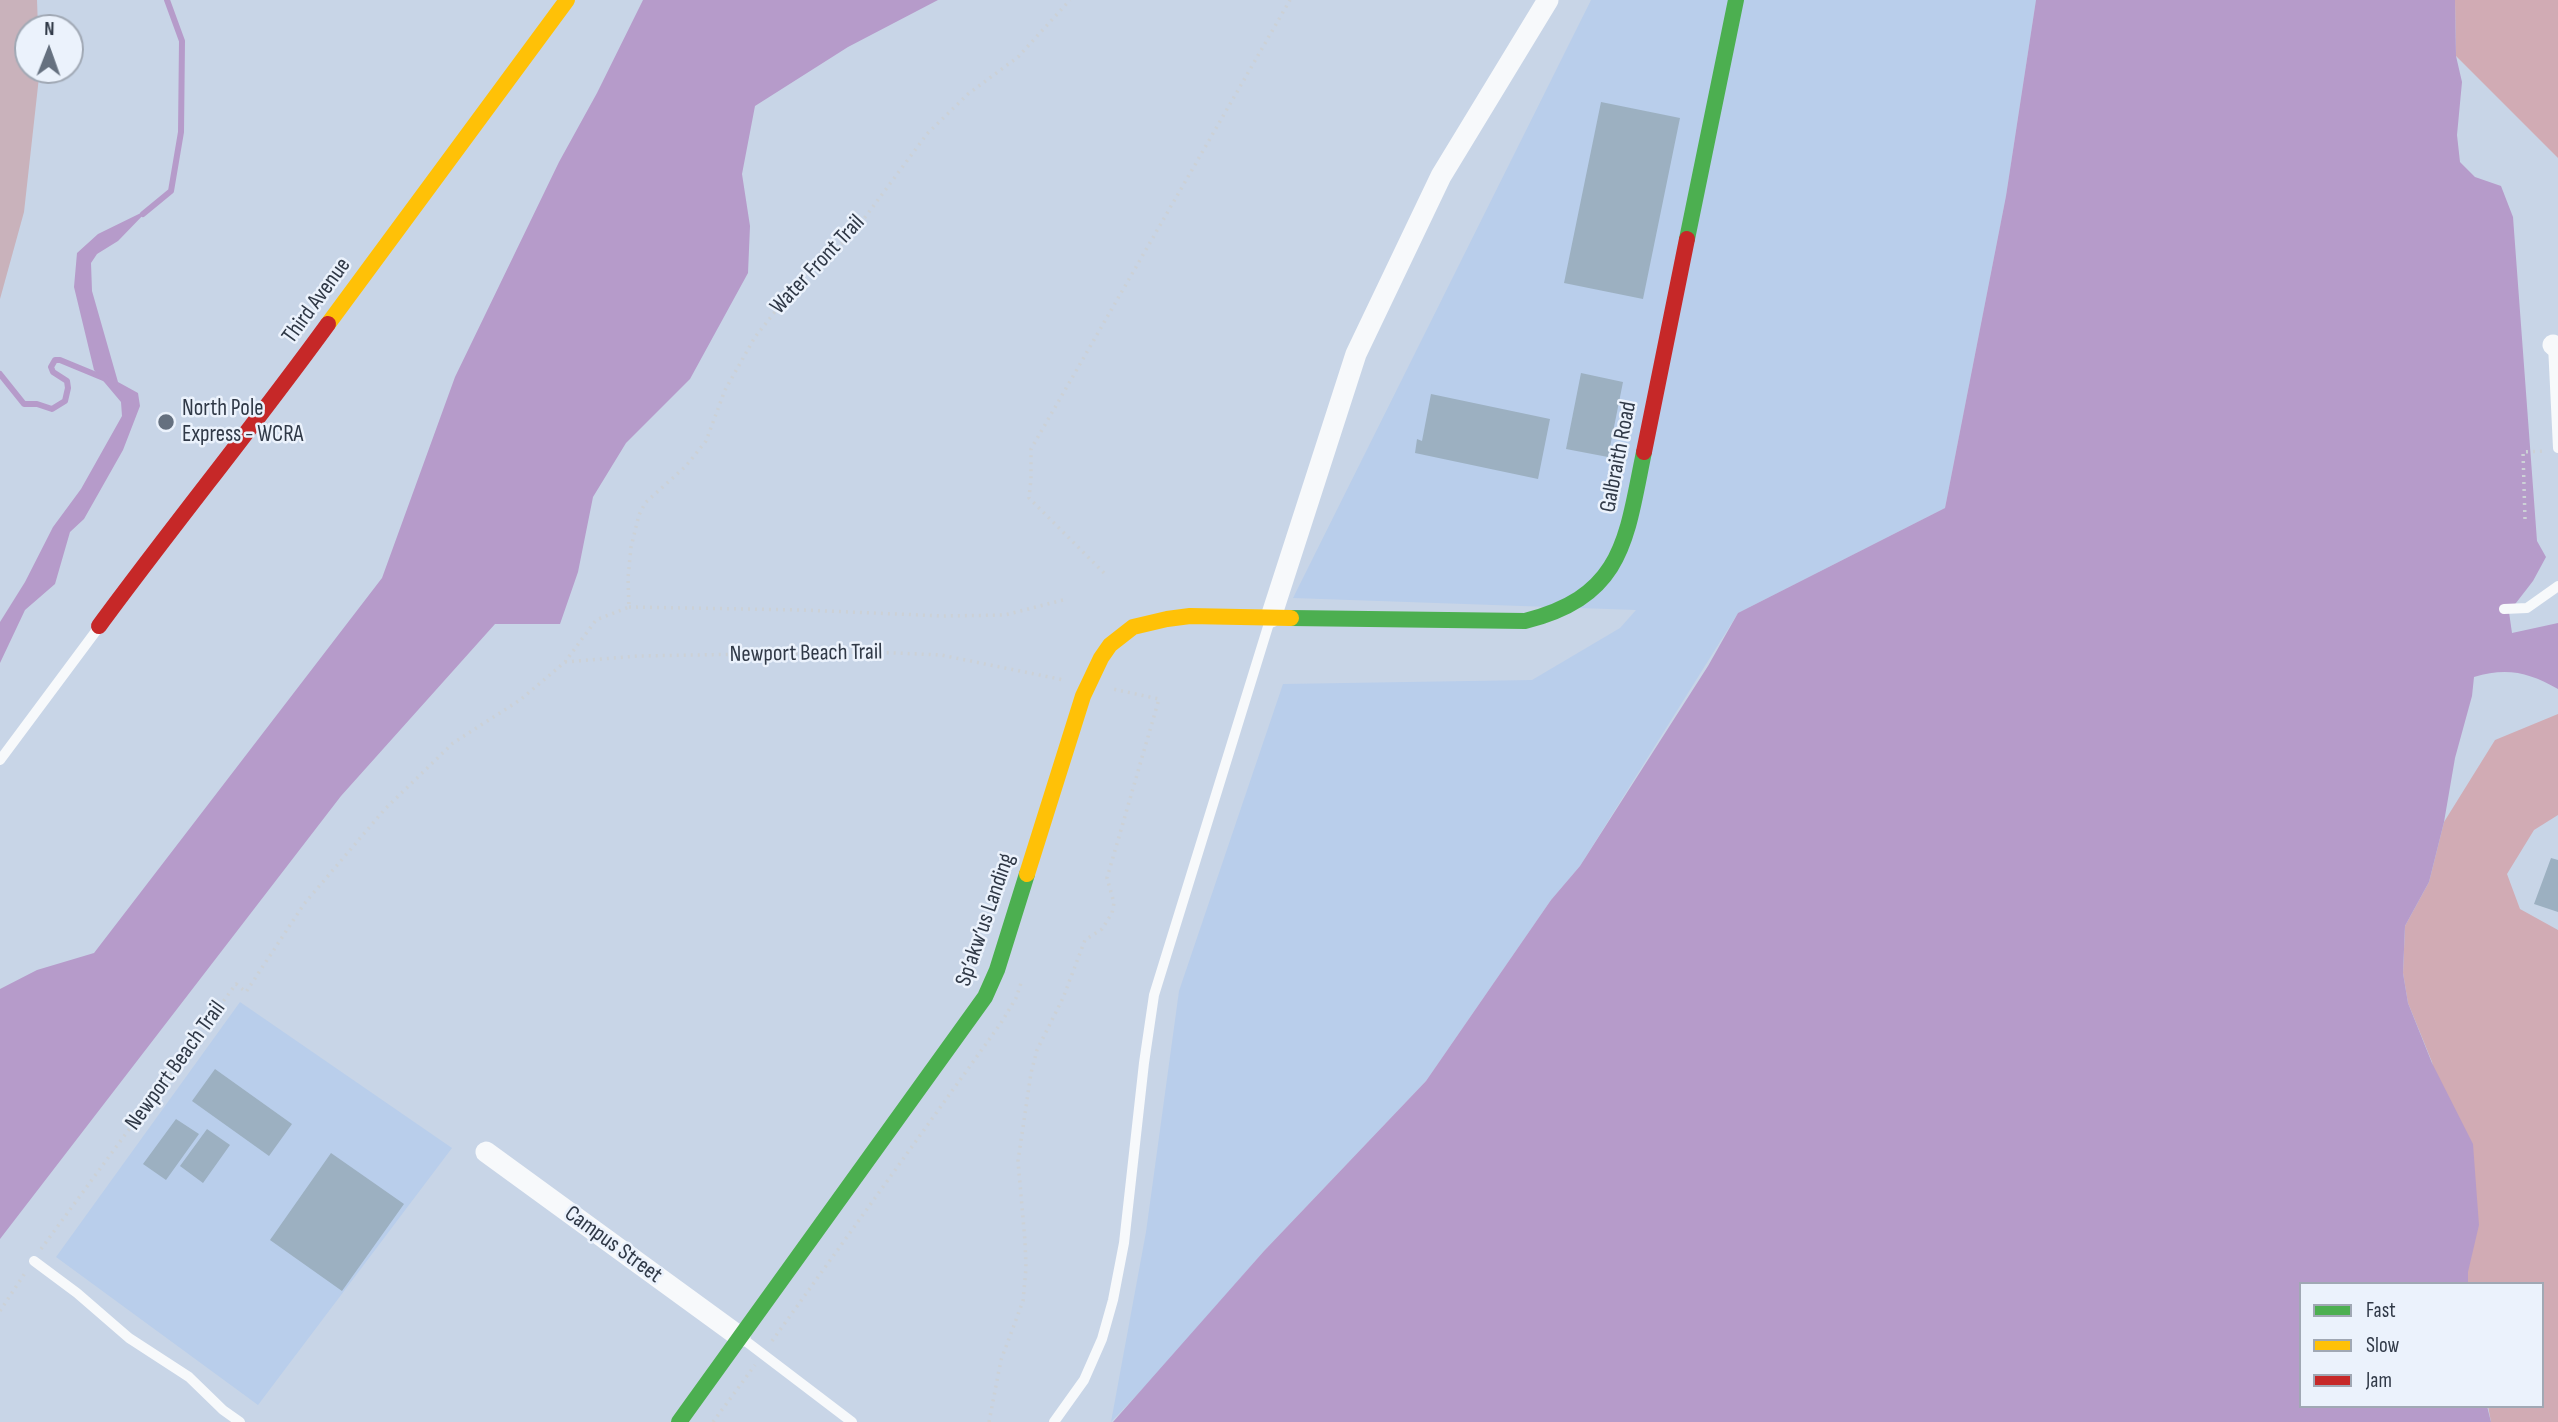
<!DOCTYPE html>
<meta charset="utf-8">
<style>
body{margin:0}
#map{position:relative;width:2558px;height:1422px;overflow:hidden;background:#c8d5e7;font-family:"Sofia Sans Condensed",sans-serif}
canvas{display:block}
.legend{position:absolute;left:2299px;top:1282px;width:245px;height:126px;box-sizing:border-box;background:#ebf2fc;border:2px solid #a0a8b4;margin:0;padding:9px 12px;list-style:none;font-size:21px;color:#303947}
.legend li{display:flex;align-items:center;gap:14px;height:35px}
.legend b{width:35px;border:2px solid #a0a8b4}
.north{position:absolute;left:14px;top:14px;width:70px;height:70px;box-sizing:border-box;background:#ebf2fc;border:2px solid #a0a8b4;border-radius:50%;rotate:1deg;font-size:19px;font-weight:700;line-height:28px;text-align:center;color:#303947}
.north::after{content:'';display:block;margin:auto;width:24px;height:32px;background:#65707f;clip-path:polygon(50% 0,100% 100%,50% 72%,0 100%)}
</style>
<div id="map">
<canvas width="2558" height="1422"></canvas>
<ul class="legend">
<li><b style="height:9px;background:#4caf50"></b>Fast</li>
<li><b style="height:9px;background:#ffc107"></b>Slow</li>
<li><b style="height:9px;background:#c62828"></b>Jam</li>
</ul>
<div class="north">N</div>
</div>
<script>
const ctx = document.querySelector('canvas').getContext('2d');
ctx.lineJoin = 'round';
function fill(path, color) { ctx.fillStyle = color; ctx.fill(path, 'evenodd'); }
function trace(path, color, width, dash) { ctx.strokeStyle = color; ctx.lineWidth = width; ctx.lineCap = dash ? 'butt' : 'round'; ctx.setLineDash(dash || []); ctx.stroke(path); }
function label(font, color, halo, rows, align = 'center') {
  ctx.font = font + ' "Sofia Sans Condensed",sans-serif'; ctx.lineWidth = 5; ctx.setLineDash([]); ctx.textBaseline = 'middle'; ctx.strokeStyle = halo; ctx.fillStyle = color; for (const [text, x, y, turn = 0] of rows) {
    ctx.save(); ctx.translate(x, y); ctx.rotate((+turn || 0) * Math.PI / 180); ctx.textAlign = isNaN(turn) ? turn : align; if (halo) ctx.strokeText(text, 0, 0); ctx.fillText(text, 0, 0); ctx.restore();
  }
}
const built = new Path2D(`
 M1591 0H2036L2006 196 1945 508 1738 613 1580 866 1551 900 1426 1081 1264 1251 1157 1374 1111 1422 1146 1232 1179 991 1283 684 1532 680 1620 628 1636 610 1293 598Z
 M240 1002 452 1148 258 1405 56 1257Z`);
const green = new Path2D(`
 M0 0H37L38 28H28V70H39V77L24 212 0 299Z`);
const forest = new Path2D(`
 M2455 0H2558V158L2456 56Z
 M2558 714V815L2534 830 2507 874 2520 909 2558 930V1422H2491L2488 1406H2542V1284H2468V1272L2432 1062 2408 1003 2403 973 2405 926 2429 882 2444 822 2495 740Z`);
const water = new Path2D(`
 M643 0H938L848 47 755 106 742 174 750 226 748 273 690 379 626 443 593 497 578 572 560 624H495L341 796 0 1239V989L37 970 94 953 382 578 455 377 559 162 597 93Z
 M2036 0H2455L2456 56 2462 82 2457 135 2460 162 2475 177 2501 186 2513 217 2537 541 2546 557 2533 581 2509 612 2512 633 2558 623V689C2529 672 2506 667 2474 677L2472 696 2455 758 2444 822 2429 882 2405 926 2403 973 2408 1003 2432 1063 2473 1144 2479 1225 2468 1272V1284H2301V1406H2487L2491 1422H1113L1264 1251 1426 1081 1551 900 1580 866 1708 666 1738 613 1945 508 2006 196Z
 M149 209 118 241 97 254 91 263 92 291 118 382 138 393 140 406 123 450 84 519 70 532 55 584 25 610 0 663V622L25 582 53 527 81 489 122 416 121 402 94 370 74 287 77 253 98 234Z`);
const stream = new Path2D(`
 M143 214 171 191 181 132 182 41 167 0
 M0 374 24 404H37L52 409 65 401 68 388 67 381 53 372 51 367 55 360H60L106 379`);
const building = new Path2D(`
 M1601 102 1680 118 1643 299 1564 283Z
 M1581 373 1623 382 1608 457 1566 449Z
 M1431 394 1550 419 1538 479 1415 453 1417 439 1422 441Z
 M2551 858 2558 860V912L2534 904Z
 M215 1069 292 1124 269 1156 192 1101Z
 M176 1119 199 1134 166 1180 143 1164Z
 M207 1129 230 1145 203 1183 180 1166Z
 M331 1153 404 1204 342 1291 270 1240Z`);
const path = new Path2D(`
 M2525 519 2523 452 2545 451
 M1104 573 1029 498 1031 479V449L1290 0
 M629 607 803 610 943 616 1005 615 1067 599
 M565 662 638 656 871 652 941 655 1064 680
 M41 1249 236 984 246 992 304 904 385 809 453 743 520 700 565 662 596 620 629 607 628 578 631 547 639 515 645 503 686 466 706 441 725 390 755 337 774 313 805 272 846 240 857 228 927 134 968 94 1018 57 1070 0
 M0 1311 25 1273
 M772 1341 1001 1023 1016 998 1022 980
 M713 1422 755 1365
 M989 1422 1001 1360 1023 1301 1026 1268 1025 1241 1018 1161 1031 1073 1037 1050 1063 998 1085 940 1102 929 1112 913 1114 903 1107 878 1159 699 1113 689`);
const lane = new Path2D(`
 M2553 345 2558 448
 M2504 609 2527 608 2558 586
 M0 760 99 627
 M34 1261 77 1293 129 1338 189 1377 223 1410 240 1422
 M743 1339 852 1422
 M1054 1422 1084 1380 1102 1339 1113 1300 1124 1243 1144 1063 1154 995 1270 620`);
const street = new Path2D(`
 M2553 345 2558 348
 M1271 617 1356 354 1441 176 1548 0
 M486 1152 740 1337`);
const fast = new Path2D(`
 M1687 239 1736 0
 M1291 618 1525 621C1624 596 1626 539 1644 452
 M679 1422 985 997 997 970 1027 874`);
const slow = new Path2D(`
 M328 324 567 0
 M1027 874 1083 696 1101 658 1110 645 1133 627 1167 619 1190 616 1291 618`);
const jam = new Path2D(`
 M1644 452 1687 239
 M99 626C174 524 254 426 328 324`);
const markers = [
 [166,422,9,"#65707f"]
];
const streetNames = [
 ["Water Front Trail",818,265,-47],
 ["Third Avenue",317,301,-54],
 ["Galbraith Road",1619,457,-79],
 ["Newport Beach Trail",806,654,-1],
 ["Sp’akw’us Landing",986,920,-71],
 ["Newport Beach Trail",176,1066,-54],
 ["Campus Street",613,1245,36]
];
const poiNames = [
 ["North Pole",182,409],
 ["Express - WCRA",182,435]
];
fill(built, '#b9ceeb');
fill(green, '#c9b2bb');
fill(forest, '#d1abb4');
fill(water, '#b69bca');
trace(stream, '#b69bca', 6);
fill(building, '#9cb0c1');
trace(path, '#ccd1d6', 3.5, [2, 5]);
trace(lane, '#f7f9fb', 10);
trace(street, '#f7f9fb', 21);
trace(fast, '#4caf50', 16);
trace(slow, '#ffc107', 16);
trace(jam, '#c62828', 16);
for (const [x, y, r, color] of markers) { const dot = new Path2D(); dot.arc(x, y, r, 0, 2 * Math.PI); ctx.fillStyle = color; ctx.fill(dot); trace(dot, '#ebf2fc', 2.5); }
label('23px', '#303947', '#ebf2fc', streetNames);
label('23px', '#303947', '#ebf2fc', poiNames, 'left');
</script>
